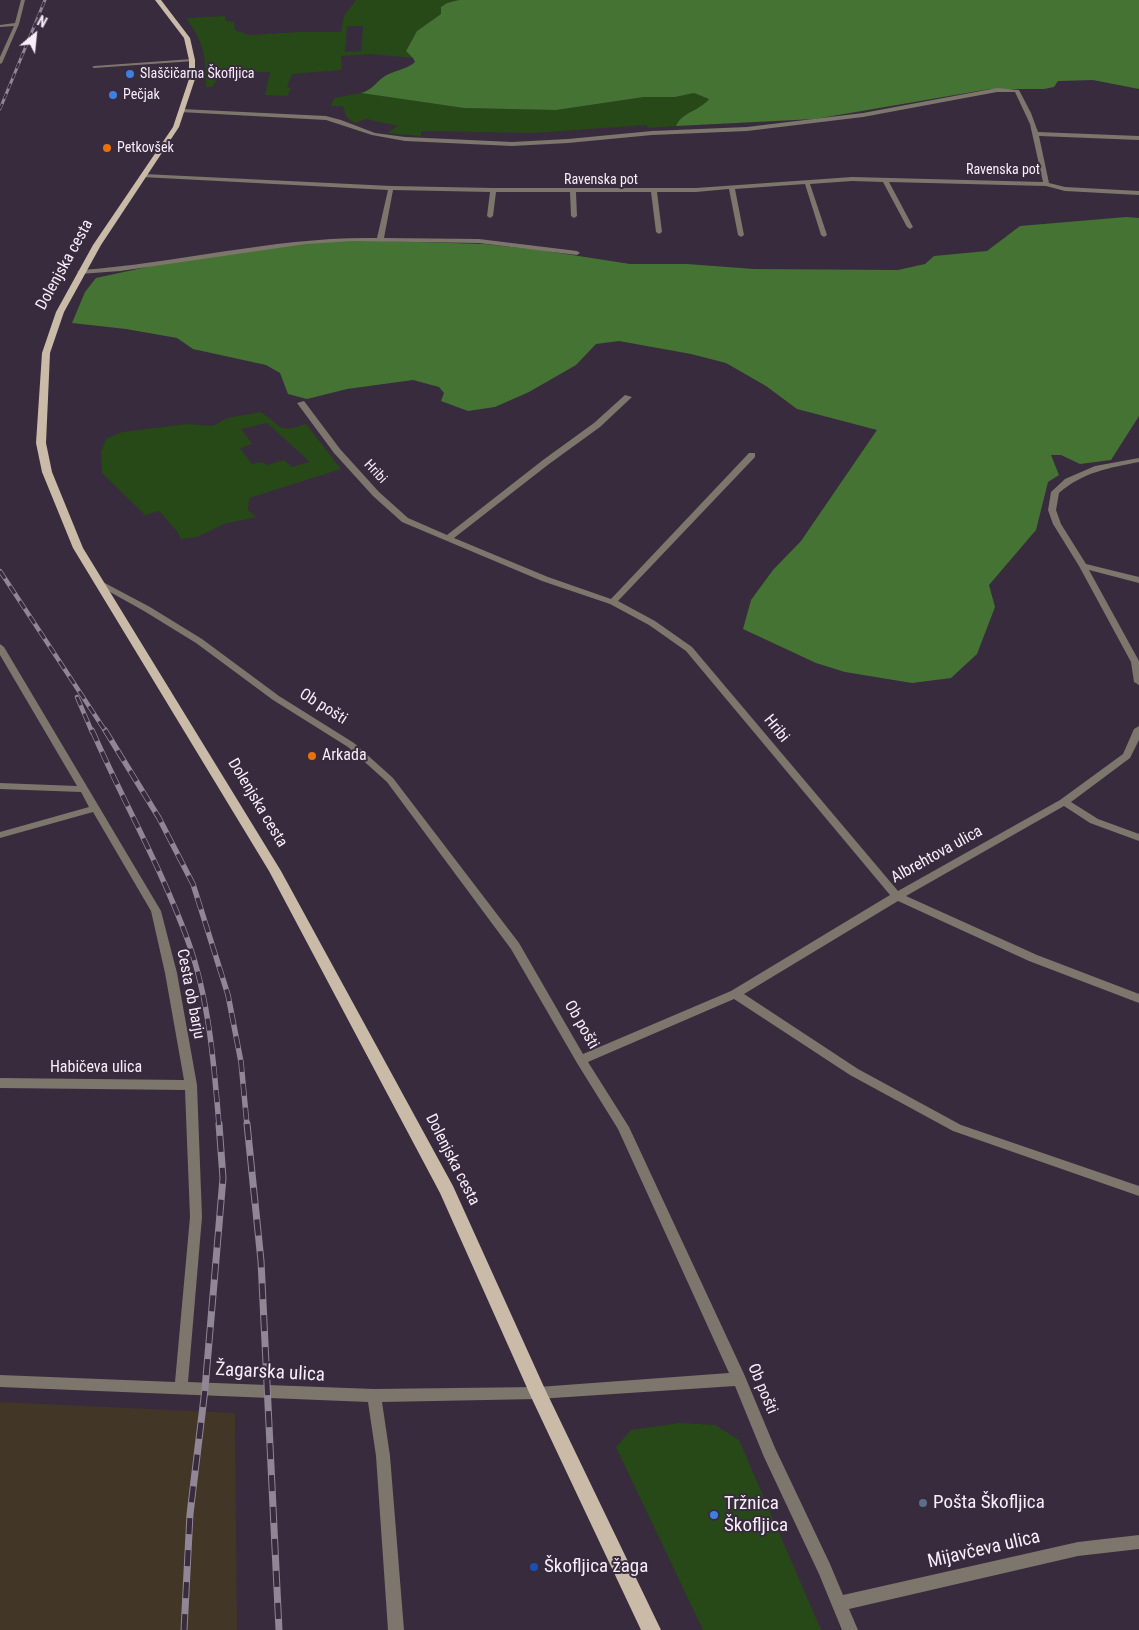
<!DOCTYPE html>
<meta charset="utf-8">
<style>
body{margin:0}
#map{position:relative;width:1139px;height:1630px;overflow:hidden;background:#382b3d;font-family:"Roboto Condensed",sans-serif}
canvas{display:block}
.north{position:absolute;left:10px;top:10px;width:50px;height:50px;-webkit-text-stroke:4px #382b3d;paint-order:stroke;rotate:28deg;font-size:14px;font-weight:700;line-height:20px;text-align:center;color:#f7eefa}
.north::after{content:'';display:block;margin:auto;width:18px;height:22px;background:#f7eefa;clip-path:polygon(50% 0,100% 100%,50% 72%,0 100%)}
</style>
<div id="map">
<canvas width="1139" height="1630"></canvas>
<div class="north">N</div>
</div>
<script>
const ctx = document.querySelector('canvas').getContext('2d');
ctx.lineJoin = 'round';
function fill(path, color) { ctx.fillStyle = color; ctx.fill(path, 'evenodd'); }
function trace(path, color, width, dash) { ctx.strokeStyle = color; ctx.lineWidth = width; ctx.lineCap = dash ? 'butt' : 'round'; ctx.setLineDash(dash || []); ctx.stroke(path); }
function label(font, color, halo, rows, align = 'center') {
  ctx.font = font + ' "Roboto Condensed",sans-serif'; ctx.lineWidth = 4; ctx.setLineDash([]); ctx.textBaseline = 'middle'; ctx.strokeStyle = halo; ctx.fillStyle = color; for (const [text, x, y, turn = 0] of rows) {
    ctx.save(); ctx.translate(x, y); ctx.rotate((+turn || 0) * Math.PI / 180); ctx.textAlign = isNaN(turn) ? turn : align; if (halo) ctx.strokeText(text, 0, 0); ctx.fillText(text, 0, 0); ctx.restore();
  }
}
const industrial = new Path2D(`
 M0 1402 235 1413 237 1630H0Z`);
const green = new Path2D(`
 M356 0H459L447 3 441 7V14L417 31 406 51 413 58 371 54 341 56 342 70 292 74 287 87 291 88 287 96 265 95 270 72H223L212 87H206C206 58 204 42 186 18L225 16 226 21 234 22 235 30 249 35 299 32H341L344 16ZM347 26H363L361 51 345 52Z
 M361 93 464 108 556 110 644 97H675L694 93 709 99C699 110 682 112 676 126L649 128 646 125 533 133 421 131V136L387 133 398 126 366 119 355 123 347 118 343 106H331L334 98Z
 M261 412C283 427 278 434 306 424L341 469 249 498 248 510 256 517 224 524 197 537 181 539 176 530 159 511 145 515 102 473 101 452 106 439 122 432 188 424 213 426 227 418ZM267 423 309 461V462L292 467 284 460 267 465 262 462 252 464 240 448 252 444 241 429Z
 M680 1423 715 1425 739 1440 821 1630H703L616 1447 631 1430Z`);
const forest = new Path2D(`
 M459 0H1139V89L1093 80 1058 81 1054 87 1044 89H990L815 119 676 126C682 112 699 111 709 99L694 93 675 97H644L556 110 464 108 361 93C372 90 376 82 385 76 395 70 406 70 415 62L413 58 406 51 417 31 441 14V7L447 3Z
 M1126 217 1139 218V416L1111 460 1080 464 1061 455H1051L1059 475 1048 482 1036 530 989 585 995 607 977 654 951 678 912 683 845 672 816 663 743 629 751 600 773 570 801 541 877 430 797 409 766 386 726 363 691 354 619 341 596 344 576 365 529 392 495 407 468 411 441 401 444 393 439 387 413 380 347 389 307 399 288 394 280 373 266 365 193 349 177 338 126 329 72 323 85 292 96 278 156 265 313 242 351 240 484 244 540 250 630 264H687L754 269 898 270 925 264 934 256 987 251 1020 226Z`);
const lane = new Path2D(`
 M192 59 194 61 94 68 92 67 94 66Z`);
const street = new Path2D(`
 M21 0H25L19 24 2 63 0 64V57L14 26 0 27V25L15 23Z
 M997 88 1019 90 1031 113 1038 132 1139 136V140L1039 136 1049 183 1065 187 1139 191V195L1065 191 1046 186 889 182 913 227 910 229 907 227 883 182 852 181 810 184 827 235 824 237 821 235 805 184 735 189 744 235 741 237 738 235 729 189 696 192H657L662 232 659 234 656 232 651 192H576L577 216 574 218 571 216 570 192H496L493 216 490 218 487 216 490 192 393 190 384 238 479 239 577 251 580 253 577 255 479 243 352 241 306 244 120 271 80 274 77 272 80 270C179 263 278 236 377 238L388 190 142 177 141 176 144 174 391 186 493 188H696L852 177 1043 182 1030 124 1015 92H997L863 117 747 131 652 135 568 143 512 146 405 141 372 135 326 120 180 112 179 111 182 109 326 116 341 120 375 133 405 137 512 142 568 139 652 131 747 127 863 113Z
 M625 395 632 397 600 427 549 464 454 538 548 577 611 599 749 453H755V457L618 601 655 621 692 647 898 891 1060 800 1123 754 1134 729 1139 726V740L1130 758 1071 802 1098 819 1139 834V841L1090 823 1064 806 906 896 1037 955 1139 994V1003L1029 961 898 901 744 994 858 1069 961 1125 1139 1186V1196L953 1131 850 1075 734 999 588 1062 629 1127 744 1374 775 1448 830 1564 843 1595 1078 1542 1139 1535V1549L1078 1556 849 1609 858 1630H842L819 1574 764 1457 735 1386 538 1399 382 1402 390 1456 404 1630H388L376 1456 368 1402 0 1387V1375L175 1382 190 1217 185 1090 0 1088V1078L184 1080 165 973 151 911 93 812 0 838V832L89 807 81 792 0 789V783L77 786 0 655V644L4 647 161 911 177 973 197 1085 202 1217 188 1382 374 1389 538 1387 729 1373 618 1129 577 1063 511 949 387 782 348 747 273 700 196 643 144 611 94 583 95 581H101L150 607 202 639 279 696 354 743 393 778 519 943 583 1054 731 991 890 895 686 651 649 625 610 604 542 581 402 522 373 496 334 453 297 403 304 401 340 449 379 492 408 518 447 535 543 460 594 423Z
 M1139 458V462C1109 468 1083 472 1059 493L1056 510 1061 524 1086 564 1139 577V583L1089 570 1139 661V685L1134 682 1131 662 1079 566 1053 524 1048 510 1051 492 1065 479 1095 466Z`);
const primary = new Path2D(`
 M155 0H161L190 38 195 60V79L179 127 101 245 64 312 50 353 46 443 52 472 83 548 281 871 453 1186 544 1387 661 1630H641L532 1399 440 1193 269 871 73 548 42 472 36 443 42 353 56 312 93 245 173 127 189 79V60L184 38Z`);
const railFar3 = new Path2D(`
 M0 109 45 0`);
const railFar2 = new Path2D(`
 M0 571 106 732
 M77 697 92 732`);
const railFar1 = new Path2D(`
 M92 730C123 801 162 869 188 941 209 999 214 1064 219 1125
 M105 730 159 818 193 884 228 995 241 1062 247 1125`);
const rail = new Path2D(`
 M247 1124 261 1261 279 1630
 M184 1630 190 1514 205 1389 223 1178 219 1124`);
const markers = [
 [130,74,5,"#3f7fe0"],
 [113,95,5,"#3f7fe0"],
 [107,148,5,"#e8710a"],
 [312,756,5,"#e8710a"],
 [923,1503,5,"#5c6f8a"],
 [714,1515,5,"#3f7fe0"],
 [534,1567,5,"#1a4fb4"]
];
const farPoinames = [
 ["Slaščičarna Škofljica",140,74],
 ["Pečjak",123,95],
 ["Petkovšek",117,148]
];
const farStreetnames = [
 ["Ravenska pot",1003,170],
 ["Ravenska pot",601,180],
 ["Hribi",375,472,47]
];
const streetNames = [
 ["Dolenjska cesta",65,265,-61],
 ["Ob pošti",323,707,32],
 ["Hribi",776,729,51],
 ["Dolenjska cesta",257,803,59],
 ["Albrehtova ulica",937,855,-29],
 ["Cesta ob barju",190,994,79],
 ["Ob pošti",581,1025,60],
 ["Habičeva ulica",96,1068],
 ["Dolenjska cesta",452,1160,63],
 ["Ob pošti",762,1389,67]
];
const poiNames = [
 ["Arkada",322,756]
];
const nearStreetnames = [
 ["Žagarska ulica",270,1373,3],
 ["Mijavčeva ulica",984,1550,-13]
];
const nearPoinames = [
 ["Pošta Škofljica",933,1503],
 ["Tržnica",724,1504],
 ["Škofljica",724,1526],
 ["Škofljica žaga",544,1567]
];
fill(industrial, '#423627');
fill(green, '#264917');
fill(forest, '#457333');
fill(lane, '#7d766c');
fill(street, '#7d766c');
fill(primary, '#c9bba7');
trace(railFar3, '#918695', 3);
trace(railFar2, '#918695', 4.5);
trace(railFar1, '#918695', 5.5);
trace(rail, '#918695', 7);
trace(railFar3, '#382b3d', 2, [5.5]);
trace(railFar2, '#382b3d', 3, [9]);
trace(railFar1, '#382b3d', 4, [12]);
trace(rail, '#382b3d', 5, [16]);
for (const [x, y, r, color] of markers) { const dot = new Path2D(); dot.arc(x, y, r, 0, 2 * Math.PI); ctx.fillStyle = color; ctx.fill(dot); trace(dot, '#382b3d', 2); }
label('14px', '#f7eefa', '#382b3d', farPoinames, 'left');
label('14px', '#f7eefa', '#382b3d', farStreetnames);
label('16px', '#f7eefa', '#382b3d', streetNames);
label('16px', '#f7eefa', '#382b3d', poiNames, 'left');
label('19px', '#f7eefa', '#382b3d', nearStreetnames);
label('19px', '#f7eefa', '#382b3d', nearPoinames, 'left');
</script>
